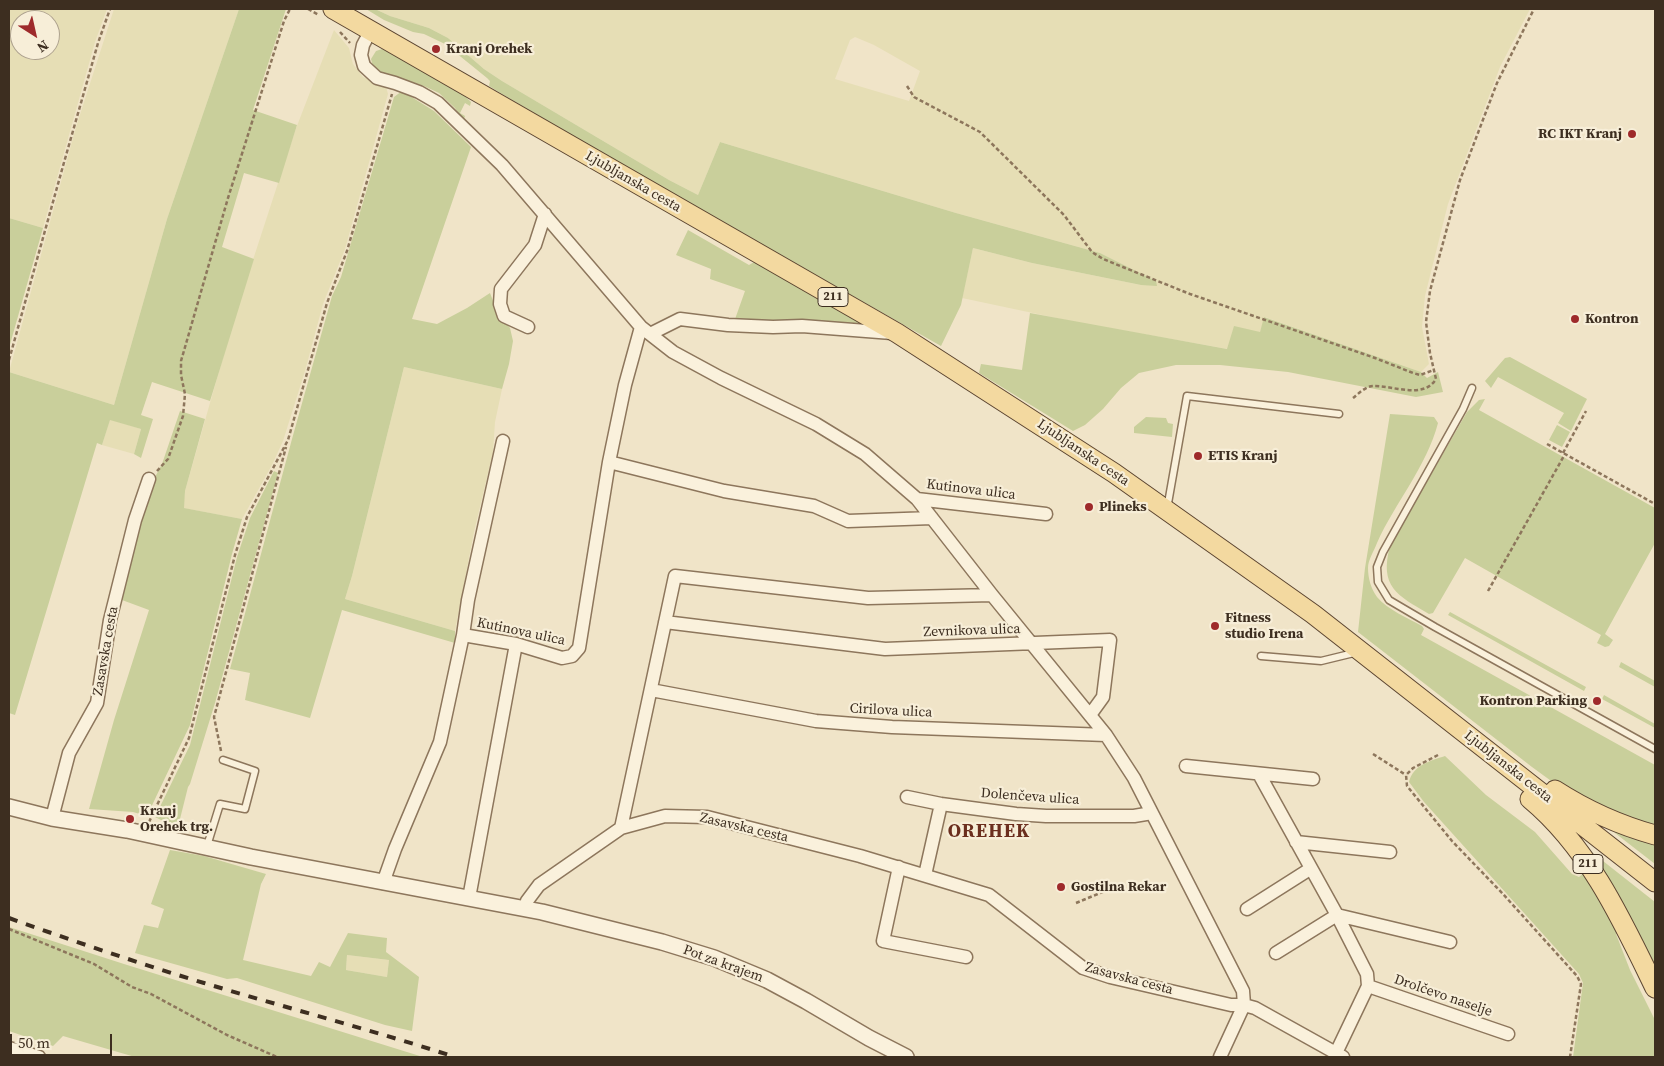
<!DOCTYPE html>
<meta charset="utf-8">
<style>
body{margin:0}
#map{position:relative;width:1664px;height:1066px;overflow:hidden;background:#f0e4c8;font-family:"Source Serif 4",serif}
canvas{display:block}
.frame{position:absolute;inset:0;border:10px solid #3d2e20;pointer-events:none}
.north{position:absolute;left:10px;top:10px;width:50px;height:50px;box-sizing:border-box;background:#f7eed8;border:1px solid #ada18e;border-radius:50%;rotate:145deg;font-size:14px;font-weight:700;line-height:20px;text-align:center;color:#3d2e20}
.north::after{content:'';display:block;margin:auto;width:18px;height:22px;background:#9e2a2b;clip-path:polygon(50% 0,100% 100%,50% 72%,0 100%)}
.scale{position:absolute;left:10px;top:1034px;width:102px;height:22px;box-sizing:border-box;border:2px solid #3d2e20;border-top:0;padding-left:6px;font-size:15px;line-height:18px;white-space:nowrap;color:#3d2e20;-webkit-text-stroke:4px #f7eed8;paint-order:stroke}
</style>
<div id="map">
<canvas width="1664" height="1066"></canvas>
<div class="frame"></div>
<div class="north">N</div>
<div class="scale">50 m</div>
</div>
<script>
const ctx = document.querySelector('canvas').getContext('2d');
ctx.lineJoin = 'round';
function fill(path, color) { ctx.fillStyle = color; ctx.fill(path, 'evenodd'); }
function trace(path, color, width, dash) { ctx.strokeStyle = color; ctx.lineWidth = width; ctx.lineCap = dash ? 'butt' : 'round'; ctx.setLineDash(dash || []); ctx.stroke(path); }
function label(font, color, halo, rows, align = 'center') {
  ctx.font = font + ' "Source Serif 4",serif'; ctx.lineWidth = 4.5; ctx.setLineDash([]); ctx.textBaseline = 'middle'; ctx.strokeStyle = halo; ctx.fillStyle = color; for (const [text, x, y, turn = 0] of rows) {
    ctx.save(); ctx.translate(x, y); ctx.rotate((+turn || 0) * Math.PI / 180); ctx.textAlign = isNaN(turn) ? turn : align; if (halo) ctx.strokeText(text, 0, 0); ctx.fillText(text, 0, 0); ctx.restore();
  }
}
const farmland = new Path2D(`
 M9 9H107L95 42 43 228 9 218ZM20 20H50V50H20Z
 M114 9H239L167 219 114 405 9 372 76 127Z
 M375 9H1530L1500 67 1448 204 1425 296 1422 327 1429 364 1421 372 1265 317 1260 332 1228 349 1080 323 962 298 973 248 1032 263 1141 285 1156 281 1100 253 956 213 720 142 698 195 669 180 502 81 484 69 448 38 429 28 390 16ZM855 37 874 45 920 71 909 101 835 79 850 40Z
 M334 30 349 48 353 64 363 77 386 87 388 94 345 249 323 304 305 371 283 441 272 465 242 519 183 508 185 491 235 315 295 131Z
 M404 367 502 389 495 422 493 452 474 532 455 631 345 599 352 576Z
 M110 419 141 429 134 454 102 445Z
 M347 955 389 960 387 977 346 970Z`);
const green = new Path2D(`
 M239 9H286L253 110 297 125 279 183 244 173 222 247 254 259 210 401 152 382 141 415 153 419 141 458 134 454 141 429 110 420 102 445 97 443 15 715 9 713V372L114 405 167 219Z
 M366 9H375L390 16 429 28 448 38 484 69 502 81 669 180 698 195 720 142 956 213 1100 253 1156 281 1157 286 1141 285 1032 263 973 248 961 305 941 346 655 184 507 97 489 86 490 81 487 78 445 44 424 34 413 32 384 20Z
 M382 49 404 58 468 94 466 97 471 102 470 106 465 103 460 113 465 116 464 119 460 117 455 108 439 93 424 86 381 72 373 66 371 59 376 51Z
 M402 91 434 111 471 147 412 319 437 324 467 308 490 293 498 314 510 328 513 341 509 364 502 389 404 367 352 576 345 599 455 631V643L342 610 310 718 245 700 250 673 230 669 292 439 332 296 341 277 394 97Z
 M9 218 43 228 9 348Z
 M688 230 749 265 756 261 862 322 861 325 734 322 745 291 710 279 711 269 676 255Z
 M1030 313 1227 349 1234 326 1260 332 1264 317 1421 372 1427 378 1438 372 1443 392 1416 397 1288 372 1220 365H1176L1139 373 1121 388 1103 409 1085 425 1073 431 979 373 981 364 1022 370Z
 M1510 357 1587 399 1571 431 1558 423 1564 413 1498 377 1491 388 1485 381 1505 358Z
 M1485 399 1479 410 1655 508V543L1605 634 1613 640 1609 646 1605 647 1597 643 1601 635 1465 558 1433 613 1429 614C1397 595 1379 587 1390 546L1467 412 1479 400Z
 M180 411 205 419 185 491 184 508 242 519 232 554 190 725 147 816 133 812 89 809 114 720 149 610 122 600 136 531 146 494 162 464Z
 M1390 414 1434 417 1438 423C1427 466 1395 503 1377 543 1374 551 1368 560 1368 568 1368 578 1371 589 1377 597 1388 610 1408 618 1422 626L1424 629 1421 635 1655 765V830L1569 794 1532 767 1358 632 1365 568Z
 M1146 417 1166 418 1168 423 1173 424 1172 437 1134 433V427Z
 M1557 425 1570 432 1562 447 1549 440Z
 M274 471 278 473 215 703 190 784 188 787 178 827 169 824 155 817 190 745 237 557 250 518Z
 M1450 612 1586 687 1584 691 1448 615Z
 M1621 662 1655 681V687L1619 667Z
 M1604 695 1655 724V728L1602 699Z
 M1445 756 1486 795 1535 832 1572 874 1579 877 1587 870 1620 929 1616 934 1630 970 1655 1020V1057H1573L1583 983 1579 974 1424 802 1409 782C1413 765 1430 761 1445 756Z
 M1606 826 1655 840V864Z
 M1584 846 1655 902V978Z
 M170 850 204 856 266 874 261 884 243 960 311 976 319 962 330 967 348 933 387 938 386 952 419 977 412 1031 385 1025 237 978 227 979 135 953 144 925 158 928 164 909 151 904ZM347 955 389 960 387 977 346 970Z
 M9 927 124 964 423 1057H135L63 1036 53 1046 9 1031Z`);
const path = new Path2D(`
 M308 9 319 15
 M340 32 350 43
 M907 86 914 97 980 132 1064 215 1092 252 1103 259 1190 294 1375 358 1413 373 1420 375 1434 370
 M9 360 63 166 98 43 110 9
 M1353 398C1358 394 1366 386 1373 386 1392 385 1423 400 1436 379L1430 353 1426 322 1430 291 1460 180 1497 83 1534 9
 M1547 444 1655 504
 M1563 453 1586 411
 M157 471 168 459 183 416 185 394 181 375V361L228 198 284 21 290 9
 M1488 591 1565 454
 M221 751 214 717 286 447
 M1373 754 1406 775
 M1438 755 1413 768 1406 775 1407 786 1452 841 1503 894 1577 976 1581 984 1570 1057
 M149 822 189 738 235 555 247 517 288 440 327 303 347 251 392 94
 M1076 903 1105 891
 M9 929 94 964 132 987 151 994 227 1035 277 1057`);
const service = new Path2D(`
 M1472 388 1463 409 1383 552 1377 567 1378 582 1389 600 1435 627 1655 749
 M1167 509 1187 396 1339 414
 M1261 656 1321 661 1358 652
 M207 846 220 804 245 809 255 771 223 760`);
const minor = new Path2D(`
 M371 30 363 45 361 55 364 66 377 78 395 83 419 92 438 103 502 165 641 327 673 352 721 378 816 424 865 454 917 499 992 595 1106 735 1134 778 1243 991 1244 1005 1220 1057
 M528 327 504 316 500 304 501 289 535 245 545 214
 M650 334 680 319 728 325 773 327 802 326 892 333
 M503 441 468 600 463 635 516 644 562 658 572 656 579 648 609 462 625 385 641 327
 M609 462 724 491 814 506 848 521 932 518
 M917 499 1046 514
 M665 622 885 649 1110 640 1103 697 1090 715
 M651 690 816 721 892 727 1106 735
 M1186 766 1313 779
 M1259 774 1337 915 1367 974 1368 986 1336 1053
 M907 797 941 804 1016 814 1046 816H1134L1152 813
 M52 818 69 753 97 703 110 620 135 520 149 479
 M621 828 675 576 868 598 992 595
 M1296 842 1390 852
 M899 867 883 941 966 957
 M925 875 941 804
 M383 883 395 849 440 742 463 635
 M469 898 516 644
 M525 909 527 901 539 885 621 828 665 816 707 817 860 856 989 895 1083 968 1110 977 1231 1005H1244L1255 1008 1343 1057
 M1247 909 1310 869
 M1276 953 1337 915 1450 942
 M1368 986 1508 1034
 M9 1048 39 1057`);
const tertiary = new Path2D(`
 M9 807 52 818 127 830 251 857 542 912 662 942 714 958 767 980 806 1001 869 1038 906 1057`);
const primary = new Path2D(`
 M333 9 897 333 1114 473 1313 614 1655 882
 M1555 790C1586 810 1619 825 1655 835
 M1530 799C1589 848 1622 920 1655 988`);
const rail = new Path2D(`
 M9 918C73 941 138 963 204 983 287 1008 372 1030 455 1057`);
const markers = [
 [436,49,5,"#9e2a2b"],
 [1632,134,5,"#9e2a2b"],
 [1575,319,5,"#9e2a2b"],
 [1198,456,5,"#9e2a2b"],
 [1089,507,5,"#9e2a2b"],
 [1215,626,5,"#9e2a2b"],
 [1597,701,5,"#9e2a2b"],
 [130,819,5,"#9e2a2b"],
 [1061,887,5,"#9e2a2b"]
];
const shields = [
 [833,297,30],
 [1588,864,30]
];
const shieldNames = [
 ["211",833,297],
 ["211",1588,864]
];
const poiNames = [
 ["Kranj Orehek",446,49],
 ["RC IKT Kranj",1622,134,"right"],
 ["Kontron",1585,319],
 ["ETIS Kranj",1208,456],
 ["Plineks",1099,507],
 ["Fitness",1225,618],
 ["studio Irena",1225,634],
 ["Kontron Parking",1587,701,"right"],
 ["Kranj",140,811],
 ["Orehek trg.",140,827],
 ["Gostilna Rekar",1071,887]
];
const streetNames = [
 ["Ljubljanska cesta",633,182,30],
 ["Ljubljanska cesta",1083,453,34],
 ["Kutinova ulica",971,490,7],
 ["Zevnikova ulica",972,631,-2],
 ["Kutinova ulica",521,632,12],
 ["Zasavska cesta",106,651,-80],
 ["Cirilova ulica",891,711,3],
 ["Ljubljanska cesta",1508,767,38],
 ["Dolenčeva ulica",1030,797,4],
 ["Zasavska cesta",744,828,13],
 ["Pot za krajem",723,964,20],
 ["Zasavska cesta",1129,979,15],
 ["Drolčevo naselje",1443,996,19]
];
const districtNames = [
 ["OREHEK",989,832]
];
fill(farmland, '#e6deb5');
fill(green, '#c9cf9b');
trace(service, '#8d765c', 9);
trace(minor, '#8d765c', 15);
trace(tertiary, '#8d765c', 18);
trace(primary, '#5b4430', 21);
trace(path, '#8d765c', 2.5, [4, 2.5]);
trace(service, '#faf1dc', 6);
trace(minor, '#faf1dc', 12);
trace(tertiary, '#faf1dc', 15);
trace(primary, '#f3d9a0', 19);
trace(rail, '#3d2e20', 4, [9, 9]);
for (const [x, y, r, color] of markers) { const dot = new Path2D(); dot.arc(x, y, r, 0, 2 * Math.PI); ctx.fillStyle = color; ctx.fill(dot); trace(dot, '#f7eed8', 2); }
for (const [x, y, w] of shields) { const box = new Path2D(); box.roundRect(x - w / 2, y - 9.5, w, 19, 4); ctx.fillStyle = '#f7eed8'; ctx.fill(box); trace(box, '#3d2e20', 1); }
label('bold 12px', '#3d2e20', null, shieldNames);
label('bold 14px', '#3d2e20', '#f7eed8', poiNames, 'left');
label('14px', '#3d2e20', '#f7eed8', streetNames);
ctx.letterSpacing = '1px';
label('bold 19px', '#6b2e1e', '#f7eed8', districtNames);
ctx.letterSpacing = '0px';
</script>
